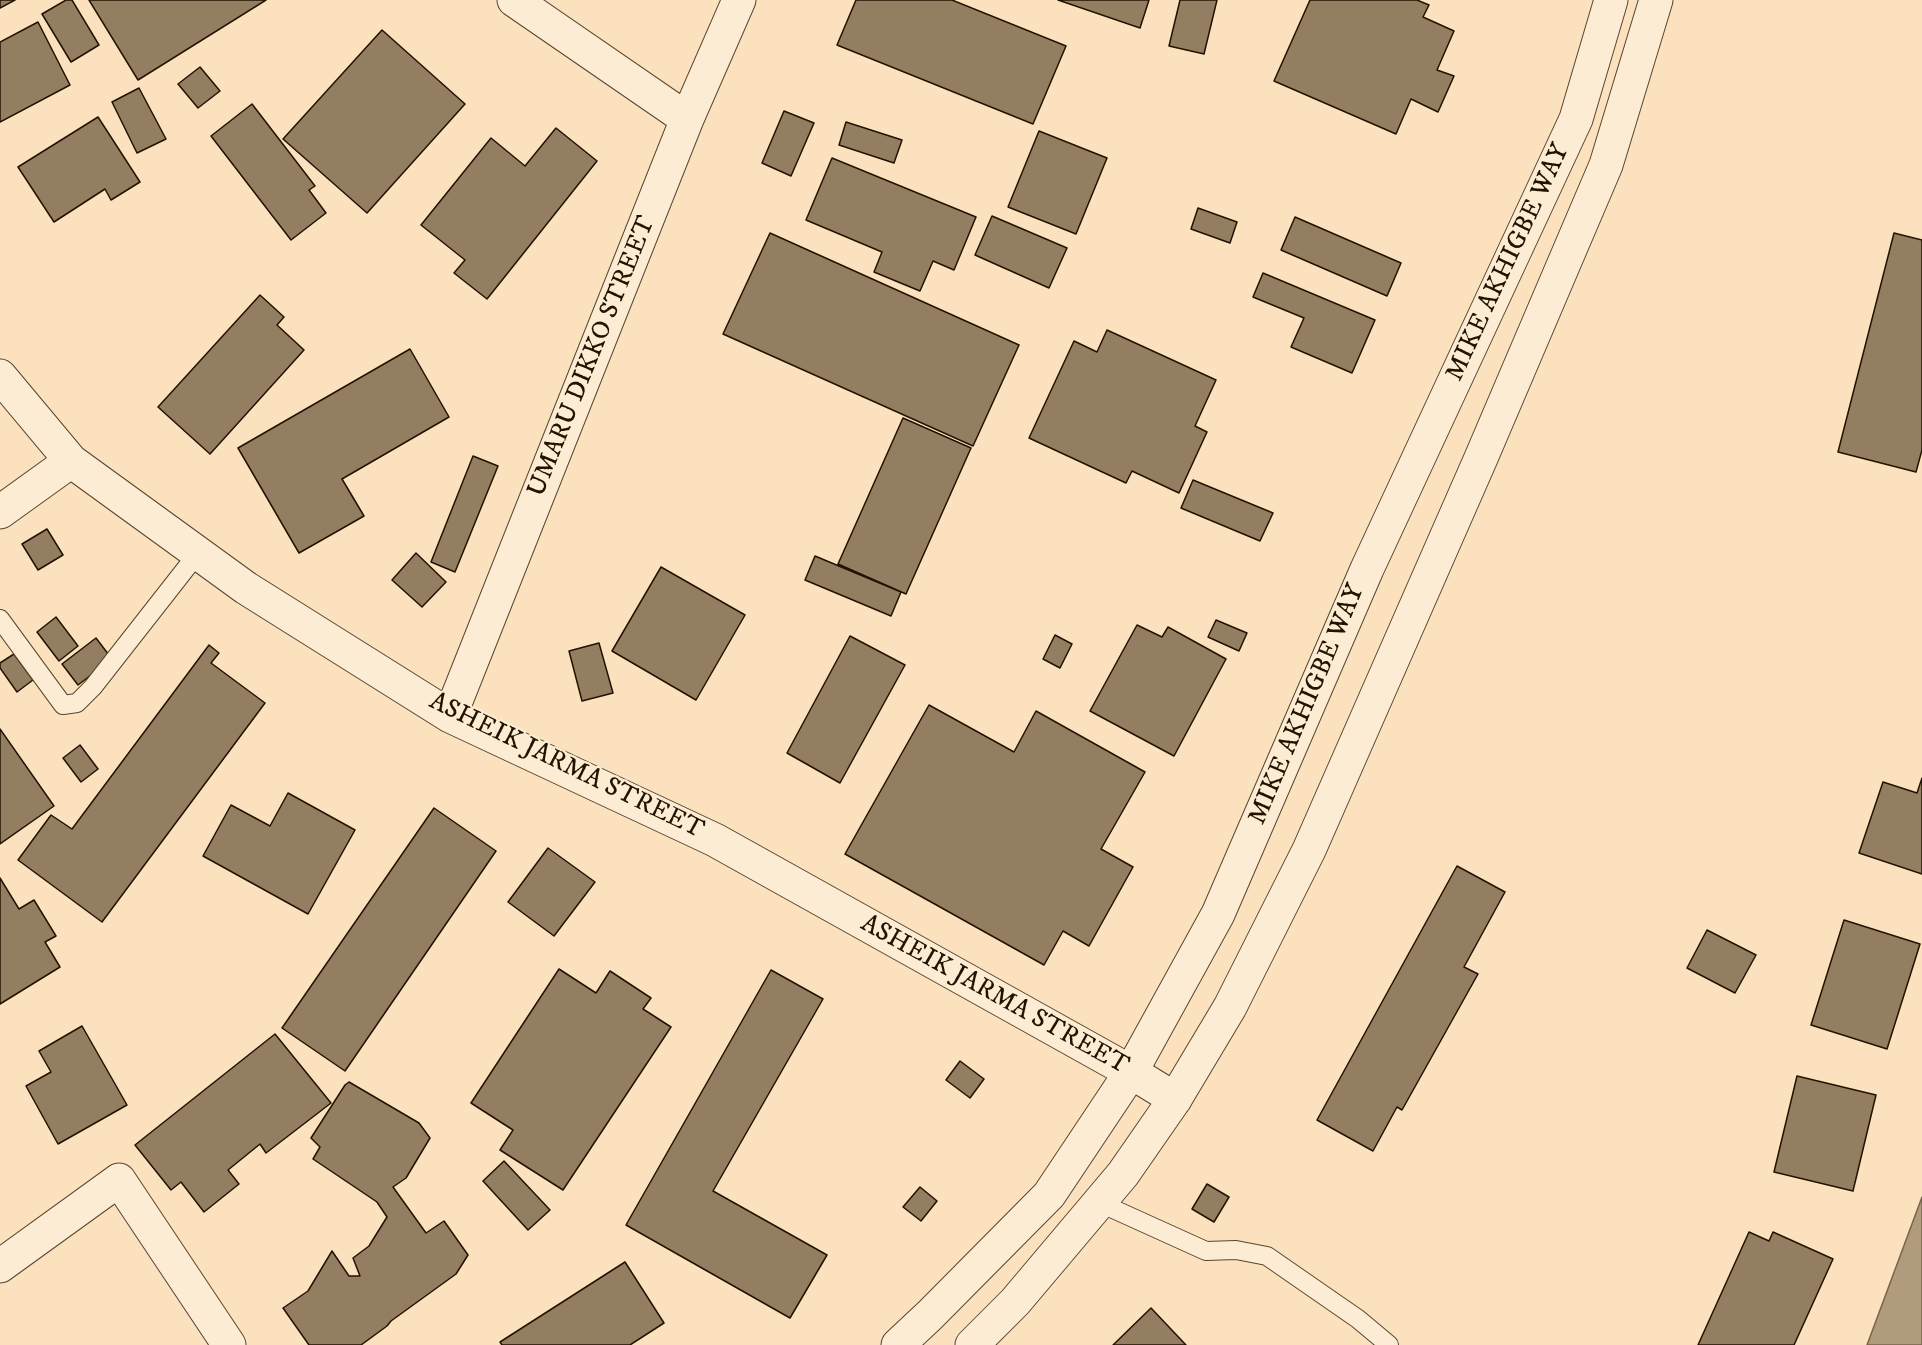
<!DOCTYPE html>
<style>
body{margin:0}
canvas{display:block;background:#fbe1bd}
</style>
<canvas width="1922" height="1345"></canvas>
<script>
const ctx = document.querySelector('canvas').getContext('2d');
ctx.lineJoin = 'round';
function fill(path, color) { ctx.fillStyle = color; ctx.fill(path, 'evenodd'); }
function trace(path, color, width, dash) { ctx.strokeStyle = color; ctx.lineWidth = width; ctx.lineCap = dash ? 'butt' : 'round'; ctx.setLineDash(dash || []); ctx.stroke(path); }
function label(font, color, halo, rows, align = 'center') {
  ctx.font = font + ' "IM FELL DW Pica",serif'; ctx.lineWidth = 4.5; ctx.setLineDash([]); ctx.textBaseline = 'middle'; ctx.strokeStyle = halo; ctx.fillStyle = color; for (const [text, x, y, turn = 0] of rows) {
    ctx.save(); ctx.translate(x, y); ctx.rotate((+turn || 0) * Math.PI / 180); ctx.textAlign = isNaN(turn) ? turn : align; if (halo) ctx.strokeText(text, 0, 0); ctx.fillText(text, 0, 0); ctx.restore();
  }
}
const water = new Path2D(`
 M1922 1197V1345H1867Z`);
const building = new Path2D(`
 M0 0H15L0 8Z
 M66 0H72L99 45 71 62 42 14Z
 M89 0H266L138 80Z
 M856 0H952L1066 46 1033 124 837 45Z
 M1058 0H1149L1140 28Z
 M1180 0H1217L1204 54 1169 46Z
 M1310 0H1417L1429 5 1423 17 1454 31 1437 70 1454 76 1438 112 1411 99 1396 134 1274 81Z
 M38 22 70 85 0 122V42Z
 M382 30 465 104 367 213 283 139Z
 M200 67 220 91 198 108 178 84Z
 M139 88 166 139 137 153 112 102Z
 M252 104 315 186 309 190 326 213 291 240 211 136Z
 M784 111 814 123 791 176 762 163Z
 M98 117 140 182 111 200 105 189 54 222 18 167Z
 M846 122 902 140 894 163 839 145Z
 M556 128 597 161 487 299 454 273 465 260 421 225 491 138 525 166Z
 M1039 131 1107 158 1076 234 1008 207Z
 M832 158 976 217 954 270 933 261 920 291 874 272 882 252 806 220Z
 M1198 208 1237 222 1230 243 1191 229Z
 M992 216 1067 248 1049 288 975 255Z
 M1295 217 1401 263 1387 296 1281 250Z
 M770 233 1019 345 973 446 723 334Z
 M1894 233 1922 240V450L1916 472 1838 452Z
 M1263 273 1375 320 1352 373 1291 347 1304 318 1253 297Z
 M260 295 284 317 277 325 304 350 210 454 158 407Z
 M1107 330 1216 380 1195 426 1207 432 1179 493 1132 471 1126 483 1029 438 1074 341 1097 352Z
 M410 349 449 417 342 479 364 516 299 553 238 448Z
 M903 418 971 448 906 594 838 564Z
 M473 456 498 466 455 572 431 562Z
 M1193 480 1273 513 1260 541 1181 508Z
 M47 529 63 555 38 570 22 544Z
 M416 553 446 582 422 607 392 580Z
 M815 556 901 592 891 616 805 580Z
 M661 567 745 615 696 700 612 651Z
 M56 617 78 646 59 661 37 632Z
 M1216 620 1247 633 1239 651 1208 637Z
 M1137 625 1162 637 1168 627 1226 659 1174 756 1090 711Z
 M1055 635 1072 644 1060 668 1043 659Z
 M850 636 905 665 840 783 787 753Z
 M96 638 112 659 78 685 62 664Z
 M599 643 613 693 582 701 569 651Z
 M209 645 219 653 211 663 265 703 102 922 18 860 51 815 72 829Z
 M14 654 33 680 17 692 0 668V663Z
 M929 705 1014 752 1036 711 1145 772 1101 849 1133 867 1089 946 1063 931 1044 965 845 854Z
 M0 729 54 806 0 844Z
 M80 745 98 769 81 782 63 758Z
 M1922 778V874L1859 853 1883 782 1917 793Z
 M288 793 355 830 308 914 203 856 231 805 270 826Z
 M434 808 496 851 345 1071 282 1028Z
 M548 848 595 882 554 936 508 902Z
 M1457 866 1505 892 1464 967 1478 974 1402 1110 1397 1107 1373 1151 1317 1120Z
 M0 878 19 909 34 900 56 936 45 942 60 967 0 1004Z
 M1844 920 1920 944 1887 1049 1811 1025Z
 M1707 930 1756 955 1735 993 1687 968Z
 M559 969 596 993 610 971 651 998 643 1009 671 1027 563 1190 500 1150 513 1130 471 1103Z
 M771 970 823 999 713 1191 827 1255 790 1318 626 1225Z
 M82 1026 127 1105 58 1144 26 1086 51 1072 39 1051Z
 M275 1034 331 1103 266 1153 260 1144 228 1170 239 1184 204 1212 181 1182 171 1190 135 1145Z
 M960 1061 984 1079 970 1098 946 1080Z
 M1797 1076 1876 1095 1853 1191 1774 1172Z
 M349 1082 419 1123 430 1138 406 1178 393 1187 426 1233 444 1221 468 1255 456 1274 391 1321 387 1326 361 1345H309L283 1308 308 1291 332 1251 349 1276H360L353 1258 369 1246 387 1217 377 1202 313 1159 320 1147 311 1138 345 1085Z
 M504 1161 550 1210 528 1230 483 1181Z
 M1207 1184 1229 1197 1214 1222 1192 1209Z
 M920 1187 937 1201 921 1221 903 1207Z
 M1749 1232 1769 1241 1773 1232 1833 1259 1794 1345H1698Z
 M625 1262 664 1323 630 1345H502L500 1342Z
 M1151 1308 1186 1345H1113Z`);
const service = new Path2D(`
 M0 619 63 705 77 703 93 687 198 553
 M1100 1203 1206 1251 1236 1250 1267 1256 1358 1319 1389 1345`);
const minor = new Path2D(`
 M514 0 687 119
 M0 376 71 461 246 588 450 716 715 840 1131 1072 1175 1099
 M0 512 71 461
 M450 716 687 119 739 0
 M0 1266 119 1180 229 1345`);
const tertiary = new Path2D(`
 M898 1345 930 1315 1049 1195 1131 1072 1218 914 1367 569 1576 119 1611 0
 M972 1345 1015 1302 1123 1174 1175 1099 1230 1007 1309 850 1481 458 1606 165 1656 0`);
const streetNames = [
 ["MIKE AKHIGBE WAY",1509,263,-65],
 ["UMARU DIKKO STREET",593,357,-68],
 ["MIKE AKHIGBE WAY",1308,705,-67],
 ["ASHEIK JARMA STREET",566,767,26],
 ["ASHEIK JARMA STREET",994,996,29]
];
fill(water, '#b19b7d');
trace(water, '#78654b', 1.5);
fill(building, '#937e62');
trace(building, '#221300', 1.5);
trace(service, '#58462f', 20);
trace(minor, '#58462f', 35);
trace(tertiary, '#58462f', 35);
trace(service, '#fcecd4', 18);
trace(minor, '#fcecd4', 33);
trace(tertiary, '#fcecd4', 33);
label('26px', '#221300', '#fcecd4', streetNames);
</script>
